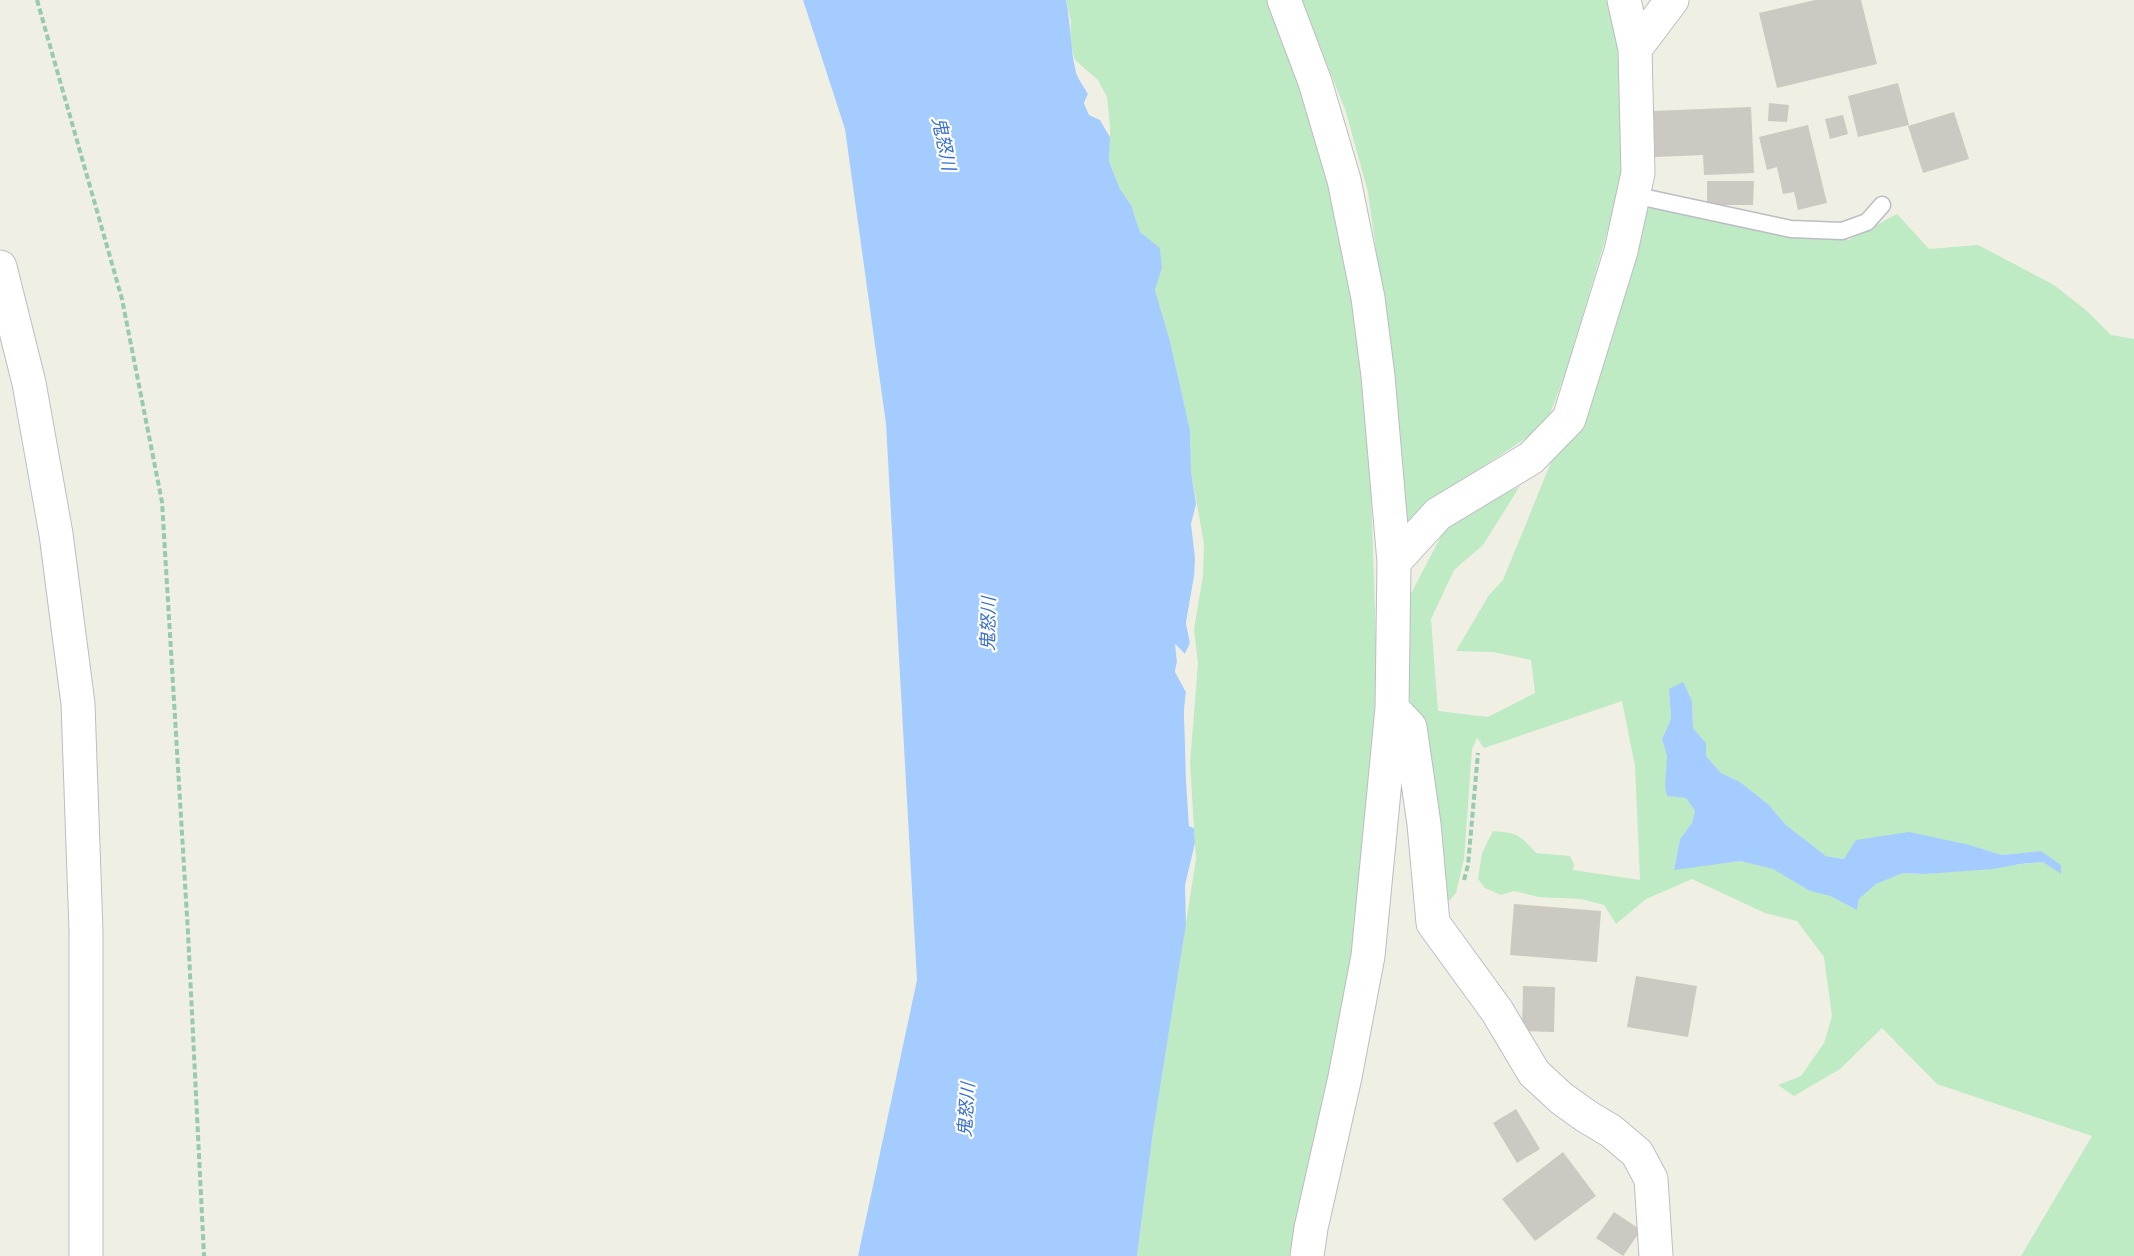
<!DOCTYPE html>
<meta charset="utf-8">
<style>
body{margin:0}
canvas{display:block;background:#f0efe4}
</style>
<canvas width="2134" height="1256"></canvas>
<script>
const ctx = document.querySelector('canvas').getContext('2d');
ctx.lineJoin = 'round';
function fill(path, color) { ctx.fillStyle = color; ctx.fill(path, 'evenodd'); }
function trace(path, color, width, dash) { ctx.strokeStyle = color; ctx.lineWidth = width; ctx.lineCap = dash ? 'butt' : 'round'; ctx.setLineDash(dash || []); ctx.stroke(path); }
function label(font, color, halo, rows, align = 'center') {
  ctx.font = font + ' "Nunito Sans","Noto Sans JP",sans-serif'; ctx.lineWidth = 4.5; ctx.setLineDash([]); ctx.textBaseline = 'middle'; ctx.strokeStyle = halo; ctx.fillStyle = color; for (const [text, x, y, turn = 0] of rows) {
    ctx.save(); ctx.translate(x, y); ctx.rotate((+turn || 0) * Math.PI / 180); ctx.textAlign = isNaN(turn) ? turn : align; if (halo) ctx.strokeText(text, 0, 0); ctx.fillText(text, 0, 0); ctx.restore();
  }
}
const green = new Path2D(`
 M1066 0H1268L1304 101 1348 253 1359 341 1371 490 1376 641 1374 735 1364 843 1342 1030 1293 1256H1137L1153 1132 1196 859 1190 763 1198 663 1194 629 1203 576 1204 543 1191 472 1190 430 1170 341 1155 290 1162 268 1160 249 1140 232 1131 205 1120 189 1109 160 1110 126 1107 97 1098 80 1075 60 1070 42 1071 21Z
 M1302 0H1606L1618 43 1622 172 1605 240 1567 368 1546 425 1455 485 1406 524 1385 315 1368 192 1346 112Z
 M1658 195 1849 240 1897 214 1929 249 1978 245 2054 285 2087 311 2111 335 2134 339V1256H2021L2092 1136 1937 1084 1882 1028 1840 1069 1794 1096 1778 1085 1801 1076 1824 1043 1832 1016 1824 957 1797 921 1765 913 1692 879 1646 899 1616 924 1604 905 1581 899 1539 897 1514 891 1501 895 1485 888 1478 879 1482 853 1493 831C1517 833 1521 835 1536 853L1570 856 1574 864 1573 870 1640 880 1635 766 1622 701 1484 748 1477 738 1472 749 1464 859 1456 893 1438 914 1416 718 1404 681 1406 603 1449 521 1520 486 1483 545 1454 570 1431 619 1438 711 1488 717 1535 693 1531 660 1493 652 1456 651 1489 595 1503 580 1556 450 1645 210ZM1669 689 1692 701 1693 728 1706 743V756L1721 773 1740 782 1768 804 1786 825 1826 856 1845 859 1970 845 2002 855 2041 851 2060 873 2043 862 1925 874 1903 873 1876 884 1859 899 1857 910 1830 896 1810 891 1774 869 1740 861 1674 869 1680 839 1692 823 1695 811 1686 798 1667 795V756L1662 739 1671 719Z`);
const water = new Path2D(`
 M803 0H1066C1071 24 1070 48 1076 72 1078 79 1084 87 1088 94L1084 103 1089 114 1100 120 1110 137 1109 161 1120 189 1131 205 1140 232 1160 248 1162 268 1155 290 1170 341 1190 430 1191 472 1196 504 1191 524 1195 558 1194 577 1186 623 1190 643 1185 654 1176 645 1177 662 1175 671 1186 692 1184 711 1189 826 1194 828 1195 843 1185 885 1186 924 1153 1132 1137 1256H858L917 980 886 424 845 129Z
 M1683 682 1692 701 1693 728 1706 743V756L1721 773 1740 782 1768 804 1786 825 1826 856 1844 859 1856 840 1909 832 1970 845 2002 855 2041 851 2061 865V874L2043 862 2020 864 1993 869 1925 874 1903 873 1876 884 1859 899 1857 910 1830 896 1810 891 1773 869 1740 861 1674 870 1680 839 1692 823 1695 811 1686 798 1667 796 1665 787 1667 756 1662 739 1671 719 1669 689Z`);
const pier = new Path2D(`
 M1075 60 1079 63V72L1091 93 1087 103 1092 112 1102 119 1110 131V137L1100 120 1089 115 1084 103 1088 94 1076 73Z
 M1194 577H1197L1189 623 1193 644 1186 657H1183L1179 652 1178 671 1189 692 1187 711 1189 782 1192 824 1194 828 1189 826 1186 782 1184 711 1186 692 1175 672 1177 662 1175 644 1185 654 1190 643 1186 623Z`);
const building = new Path2D(`
 M1815 0H1861L1877 64 1777 88 1759 13Z
 M1898 83 1909 125 1858 137 1848 96Z
 M1769 103 1789 105 1787 122 1768 121Z
 M1751 107 1754 173 1704 175 1703 155 1655 157 1653 111Z
 M1954 112 1969 159 1923 173 1908 126Z
 M1843 115 1848 134 1830 139 1825 119Z
 M1808 125 1827 203 1798 210 1794 192 1783 194 1777 167 1767 170 1759 137Z
 M1707 181H1754L1753 205H1707Z
 M1514 904 1601 911 1597 962 1510 955Z
 M1636 976 1697 986 1688 1037 1627 1027Z
 M1523 986 1555 987 1554 1032 1522 1031Z
 M1516 1109 1540 1149 1517 1163 1493 1123Z
 M1563 1152 1596 1196 1535 1241 1502 1199Z
 M1614 1212 1641 1230 1623 1256 1596 1238Z`);
const path = new Path2D(`
 M37 0 122 299 162 502 188 933 204 1256
 M1464 880 1468 865 1478 753`);
const service = new Path2D(`
 M1633 195 1791 229 1842 231 1867 222 1882 205`);
const minor = new Path2D(`
 M1284 0 1315 82 1344 180 1368 298 1378 376 1394 562 1392 708 1368 956 1345 1077 1311 1228 1307 1256
 M1635 49 1672 0
 M0 267 29 383 56 534 78 704 86 931V1256
 M1394 562 1438 514 1531 458 1569 419 1621 251 1638 173 1635 49 1624 0
 M1392 708 1410 727 1424 824 1433 923 1497 1011 1534 1073 1561 1098 1586 1116 1611 1131 1637 1153 1651 1179 1656 1256`);
const waterNames = [
 ["鬼怒川",942,144,78],
 ["鬼怒川",990,624,-89],
 ["鬼怒川",968,1110,-86]
];
fill(green, '#beeac4');
fill(water, '#a5ccff');
fill(pier, '#f0efe4');
fill(building, '#cbc9c1');
trace(service, '#bcbdc4', 19);
trace(minor, '#bcbdc4', 35);
trace(path, '#96cbad', 4, [6, 3]);
trace(service, '#fff', 16);
trace(minor, '#fff', 33);
label('italic 18px', '#3b70cf', '#fff', waterNames);
</script>
